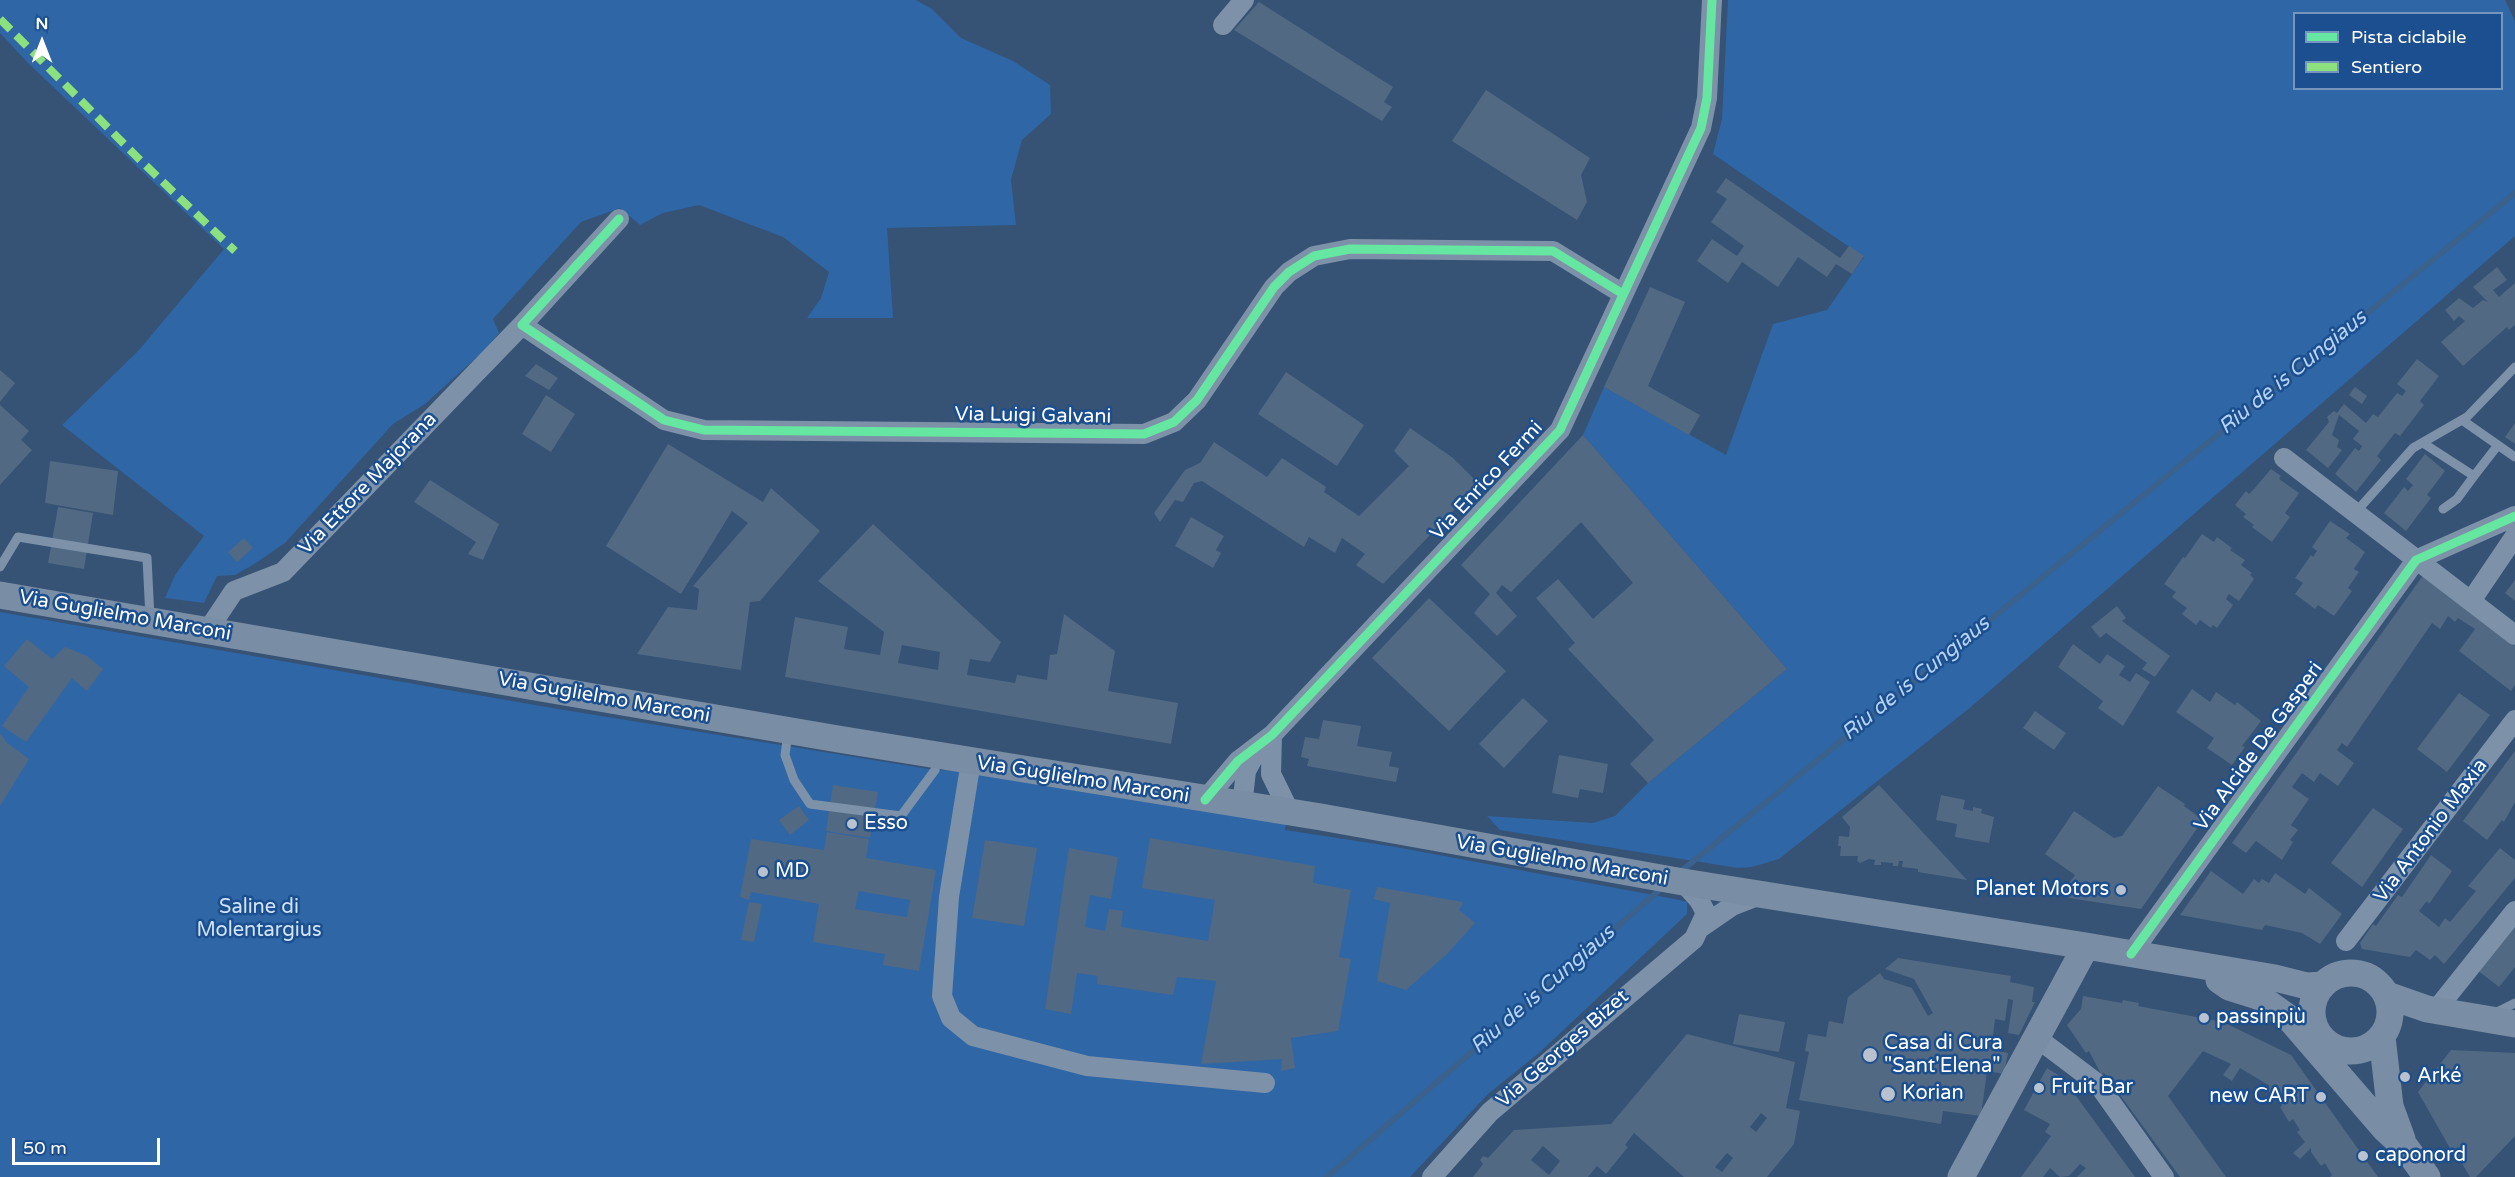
<!DOCTYPE html>
<meta charset="utf-8">
<style>
body{margin:0}
#map{position:relative;width:2515px;height:1177px;overflow:hidden;background:#365274;font-family:"Varela Round",sans-serif}
canvas{display:block}
.legend{position:absolute;left:2293px;top:12px;width:210px;height:78px;box-sizing:border-box;background:#1b4f8f;border:2px solid #7695bc;margin:0;padding:8px 10px;list-style:none;font-size:18px;color:#fff}
.legend li{display:flex;align-items:center;gap:12px;height:30px}
.legend b{width:30px;border:2px solid #7695bc}
.north{position:absolute;left:12px;top:12px;width:60px;height:60px;-webkit-text-stroke:4px #1b4f8f;paint-order:stroke;rotate:0deg;font-size:16px;font-weight:700;line-height:24px;text-align:center;color:#fff}
.north::after{content:'';display:block;margin:auto;width:21px;height:27px;background:#fff;clip-path:polygon(50% 0,100% 100%,50% 72%,0 100%)}
.scale{position:absolute;left:12px;top:1138px;width:148px;height:27px;box-sizing:border-box;border:3px solid #fff;border-top:0;padding-left:8px;font-size:18px;line-height:21px;white-space:nowrap;color:#fff;-webkit-text-stroke:4px #1b4f8f;paint-order:stroke}
</style>
<div id="map">
<canvas width="2515" height="1177"></canvas>
<ul class="legend">
<li><b style="height:8px;background:#66e7a1"></b>Pista ciclabile</li>
<li><b style="height:8px;background:#8de07e"></b>Sentiero</li>
</ul>
<div class="north">N</div>
<div class="scale">50 m</div>
</div>
<script>
const ctx = document.querySelector('canvas').getContext('2d');
ctx.lineJoin = 'round';
function fill(path, color) { ctx.fillStyle = color; ctx.fill(path, 'evenodd'); }
function trace(path, color, width, dash) { ctx.strokeStyle = color; ctx.lineWidth = width; ctx.lineCap = dash ? 'butt' : 'round'; ctx.setLineDash(dash || []); ctx.stroke(path); }
function label(font, color, halo, rows, align = 'center') {
  ctx.font = font + ' "Varela Round",sans-serif'; ctx.lineWidth = 5; ctx.setLineDash([]); ctx.textBaseline = 'middle'; ctx.strokeStyle = halo; ctx.fillStyle = color; for (const [text, x, y, turn = 0] of rows) {
    ctx.save(); ctx.translate(x, y); ctx.rotate((+turn || 0) * Math.PI / 180); ctx.textAlign = isNaN(turn) ? turn : align; if (halo) ctx.strokeText(text, 0, 0); ctx.fillText(text, 0, 0); ctx.restore();
  }
}
const green = new Path2D(`
 M0 0H916L932 9 961 38 1013 61 1050 85 1051 114 1022 140 1011 180 1016 225 887 228 893 318H807L821 298 829 272 783 237 699 205 663 213 640 225 620 208 581 222 493 319 499 333 487 348 425 404 393 424 285 543 256 563 235 575 217 576 204 603 165 598 175 575 204 536 62 425 139 350 224 249 28 63 0 33Z
 M1728 0H2505L2515 21V236L1971 707 1779 859 1752 867 1738 868 1500 830 1487 816 1593 823 1615 816 1648 783 1787 669 1583 435 1604 387 1726 455 1773 324 1827 310 1864 257 1713 154 1722 119ZM2294 14H2502V88H2294Z
 M0 612 558 709 935 770 968 771 1286 823 1285 830 1396 847 1680 900 1687 902V914L1539 1053 1488 1094 1410 1177H0Z`);
const stream = new Path2D(`
 M1680 872 2515 193
 M1327 1177 1663 887`);
const building = new Path2D(`
 M1259 2 1393 87 1384 102 1392 107 1382 121 1234 30Z
 M1486 90 1590 158 1581 175 1587 202 1577 220 1452 141Z
 M1726 178 1840 258 1849 246 1864 256 1852 274 1836 264 1827 277 1798 257 1778 287 1742 262 1728 283 1697 261 1712 239 1737 256 1744 246 1711 222 1727 199 1716 192Z
 M2497 267 2507 280 2493 290 2499 297 2515 283V325L2509 330 2507 327 2463 366 2441 342 2465 321 2459 316 2454 321 2445 310 2459 298 2473 308 2483 300 2488 302 2473 287Z
 M1650 287 1685 302 1648 386 1700 415 1689 435 1604 387Z
 M2417 359 2439 376 2420 401 2424 405 2400 436 2395 433 2377 456 2381 460 2356 492 2335 474 2355 448 2359 451 2362 446 2353 439 2359 431 2339 415 2332 435 2339 440 2337 447 2342 450 2328 468 2306 450 2329 422 2327 417 2334 411 2337 413 2344 404 2366 423 2373 414 2378 417 2397 393 2402 396 2406 391 2397 384Z
 M536 364 558 378 549 390 525 376Z
 M0 370 15 383 0 402Z
 M1286 372 1364 425 1337 466 1258 414Z
 M2355 387 2367 396 2362 404 2349 395Z
 M546 395 575 414 551 452 522 434Z
 M0 405 29 431 21 440 32 450 0 485Z
 M2515 423V444L2505 437Z
 M1410 428 1453 458 1479 484 1383 584 1356 565 1365 554 1342 538 1335 553 1309 537 1304 547 1202 481 1194 483 1183 502 1175 500 1160 522 1154 513 1185 470 1200 463 1214 442 1267 477 1282 458 1326 487 1324 492 1359 516 1409 466 1394 451Z
 M1583 435 1787 669 1648 783 1630 764 1654 740 1568 649 1575 643 1536 598 1558 579 1593 619 1633 583 1581 522 1511 592 1502 585 1496 593 1517 616 1497 636 1474 613 1490 594 1461 565Z
 M668 444 763 502 771 488 820 531 760 601 750 602 741 670 637 654 668 607 697 610 699 589 693 586 748 523 732 511 681 594 606 546Z
 M2425 454 2445 471 2427 495 2431 498 2406 531 2384 513 2404 487 2408 491 2413 485 2406 479Z
 M50 461 118 471 113 515 45 503Z
 M2271 469 2281 476 2279 479 2299 493 2285 513 2290 517 2272 542 2252 527 2254 525 2243 517 2246 514 2235 505 2246 491 2249 494 2254 489Z
 M430 480 499 524 483 560 468 554 476 542 414 502Z
 M58 507 93 513 84 569 48 563Z
 M1191 517 1224 536 1216 550 1221 553 1213 568 1175 546Z
 M2330 521 2350 534 2346 538 2365 552 2354 569 2359 572 2348 588 2352 591 2334 616 2318 605 2315 609 2295 594 2303 583 2295 578 2311 555 2313 557 2317 551 2312 547Z
 M873 524 1001 642 990 662 970 659 967 675 1015 683 1017 675 1047 680 1050 655 1057 654 1064 614 1115 651 1108 691 1178 703 1171 744 785 677 795 617 848 627 844 649 880 655 884 632 818 581ZM902 645 940 652 938 670 898 663Z
 M2202 534 2214 542 2217 537 2232 548 2230 550 2245 560 2241 565 2252 573 2250 575 2254 579 2239 601 2229 594 2226 599 2233 605 2217 628 2213 625 2211 628 2200 620 2196 625 2182 614 2187 608 2172 597 2176 592 2164 584 2183 557 2185 558Z
 M244 538 253 548 237 562 228 552Z
 M2424 574 2515 646V685L2511 691 2459 651 2475 629 2458 618 2455 622 2448 616 2440 629 2432 623 2347 747 2342 743 2337 750 2354 763 2338 786 2320 773 2314 782 2302 773 2292 787 2309 799 2291 825 2298 830 2290 840 2293 842 2282 860 2256 841 2246 853 2232 843Z
 M2515 580V601L2505 593Z
 M1429 598 1506 671 1449 731 1372 658Z
 M2117 606 2126 618 2122 621 2170 656 2155 677 2142 669 2147 663 2106 633 2100 638 2091 627Z
 M27 639 52 659 65 647 87 656 103 669 87 691 72 678 26 742 2 726 29 687 4 666Z
 M2073 644 2100 664 2107 654 2125 666 2119 675 2130 682 2136 673 2150 682 2123 726 2098 708 2103 701 2058 667Z
 M2192 689 2210 702 2216 692 2235 705 2237 702 2261 721 2242 746 2245 747 2232 765 2207 748 2214 738 2176 712Z
 M2459 693 2490 715 2447 772 2417 749Z
 M1523 698 1548 721 1504 768 1479 744Z
 M2035 711 2066 733 2054 750 2023 728Z
 M1323 720 1361 726 1357 746 1392 752 1389 766 1399 768 1396 782 1307 766 1309 759 1301 757 1305 737 1319 739Z
 M0 733 7 743 29 759 0 806Z
 M2515 751V802L2504 822 2502 820 2487 840 2463 821Z
 M1559 755 1608 764 1603 793 1580 789 1578 798 1552 793Z
 M833 785 878 792 870 838 826 831Z
 M1879 785 1967 880 1918 872V869L1902 867 1903 861H1899L1898 866H1893V863L1881 862V865H1874L1875 860 1869 859 1860 863 1857 861 1858 856H1840L1841 846H1838L1839 836 1849 837 1850 827 1842 817Z
 M2158 786 2185 804 2184 806 2203 820 2141 909 2069 898 2064 890 2075 875 2045 854 2074 811 2114 838 2122 836Z
 M1941 795 1965 800 1963 809 1973 811V807L1982 809 1981 813 1994 817 1989 843 1955 837 1957 824 1936 820Z
 M799 806 809 820 790 835 779 820Z
 M2373 808 2403 829 2362 887 2331 863Z
 M827 832 869 839 866 858 936 870 919 971 883 965 885 954 813 942 819 904 751 892 749 900 740 897 751 839 824 850ZM859 891 910 900 907 917 855 909Z
 M1150 838 1315 866 1313 883 1351 890 1339 957 1351 959 1338 1031 1291 1038 1295 1068 1281 1071 1282 1059 1201 1064 1216 981 1177 977 1173 995 1097 984 1098 976 1077 973 1071 1014 1045 1009 1069 848 1118 857 1111 899 1090 895 1085 927 1105 931 1109 909 1123 911 1121 927 1208 941 1215 900 1142 888Z
 M985 840 1037 848 1024 926 972 918Z
 M2500 848 2515 860V878L2444 964 2435 955 2430 960 2416 950 2410 957 2362 949 2360 943 2373 924 2376 926 2398 895 2402 897 2431 855 2452 871 2429 904 2427 901 2419 911 2439 927 2445 918 2450 922 2476 891 2468 886Z
 M2211 871 2243 894 2254 879 2259 883 2262 879 2269 883 2275 873 2305 894 2309 888 2342 914 2320 944 2302 933 2265 925 2262 930 2180 915Z
 M1377 887 1463 902 1459 910 1475 923 1447 954 1406 990 1377 981 1390 903 1374 899Z
 M749 902 762 904 754 942 741 940Z
 M2513 926 2515 928V967L2499 987 2477 970Z
 M1898 958 2011 976 2010 982 2034 987 2032 1002H2035L2019 1035 2008 1033 2013 1000 2008 999 2005 1021 1995 1019 1991 1050 2008 1053 2004 1074 1987 1071 1981 1116 1943 1111 1941 1124 1799 1100 1809 1052 1805 1051 1808 1034 1826 1037 1829 1021 1843 1024 1848 997 1880 973 1884 979 1912 988 1928 1016 1933 1013 1914 979 1885 969Z
 M2083 996 2122 1003 2123 1000 2139 1003 2138 1006 2223 1022 2291 1055 2378 1177H2330L2332 1175 2325 1163 2321 1166 2311 1152V1148L2300 1159 2293 1153 2305 1142 2297 1132 2300 1130 2293 1119 2289 1122 2280 1107 2282 1106 2279 1100 2276 1101 2266 1088 2270 1086 2240 1068 2232 1081 2223 1075 2231 1064 2203 1051 2168 1096 2226 1177H2180L2104 1073 2101 1074 2089 1051 2086 1053 2067 1025 2081 1009Z
 M1739 1014 1785 1022 1779 1052 1733 1044Z
 M1687 1034 1795 1062 1786 1108 1800 1111 1794 1144 1767 1177H1684L1634 1133 1625 1145 1628 1147 1606 1174 1597 1166 1588 1177H1473L1483 1164 1480 1160 1483 1156 1488 1158 1514 1130 1611 1124ZM1761 1113 1767 1118 1756 1132 1750 1127ZM1543 1146 1560 1161 1549 1175 1531 1160ZM1727 1153 1733 1158 1722 1172 1715 1167Z
 M2451 1050 2515 1053V1136L2476 1177H2470L2457 1155 2455 1157 2418 1092Z
 M2047 1068 2063 1078 2135 1177H2077L2086 1168 2080 1164 2069 1176 2060 1177 2050 1168 2043 1177H2021L2051 1136 2045 1132 2050 1124 2024 1110Z`);
const lane = new Path2D(`
 M2462 420 2515 457
 M2423 443 2474 476 2498 445
 M2443 509 2457 499 2474 476
 M2355 513 2413 448 2467 417 2515 367
 M0 567 18 537 147 558 150 618
 M788 733 785 755 794 780 810 804 901 816 935 770 938 756
 M2493 1014 2515 1003`);
const street = new Path2D(`
 M1223 25 1244 0
 M619 219 522 325 664 420 704 430 1144 434 1174 422 1197 400 1274 287 1289 272 1314 256 1350 249 1553 251 1623 294
 M2284 458 2515 635
 M2471 601 2515 536
 M208 630 234 591 283 572 522 325
 M1272 735 1271 774 1290 813
 M971 761 949 897 942 996 951 1018 973 1036 1087 1066 1265 1083
 M1205 800 1238 761 1272 735 1560 430 1701 128 1707 98 1712 0
 M1242 806 1246 771 1258 749
 M1700 928 1732 906 1760 895
 M2346 941 2515 720
 M2131 954 2416 560 2515 516
 M2436 1010 2515 911
 M2037 1038 2098 1084 2164 1177
 M1432 1177 1490 1112 1694 939 1706 913 1699 900 1683 882`);
const secondary = new Path2D(`
 M0 595 838 739 1321 817 1683 882 2086 946 2275 978 2307 986 2323 985
 M2312 1012a39 39 0 1 1 78 0a39 39 0 1 1-78 0Z
 M2219 980 2229 987 2258 996 2290 1019 2385 1129 2406 1148 2427 1177
 M2387 995 2427 1009 2515 1024
 M2382 1037 2390 1106 2402 1139
 M1961 1177 2086 946`);
const quiet = new Path2D(`
 M0 19 139 159 235 251`);
const cycleway = new Path2D(`
 M619 219 522 325 664 420 704 430 1144 434 1174 422 1197 400 1274 287 1289 272 1314 256 1350 249 1553 251 1623 294
 M1205 800 1238 761 1272 735 1560 430 1701 128 1707 98 1712 0
 M2131 954 2416 560 2515 516`);
const markers = [
 [852,824,6,"#b9c2ce"],
 [763,872,6,"#b9c2ce"],
 [2121,890,6,"#b9c2ce"],
 [2204,1018,6,"#b9c2ce"],
 [1870,1055,8,"#b9c2ce"],
 [2405,1077,6,"#b9c2ce"],
 [2039,1088,6,"#b9c2ce"],
 [1888,1094,8,"#b9c2ce"],
 [2321,1097,6,"#b9c2ce"],
 [2363,1156,6,"#b9c2ce"]
];
const streetNames = [
 ["Via Luigi Galvani",1033,416,1],
 ["Via Enrico Fermi",1487,481,-47],
 ["Via Ettore Majorana",368,484,-46],
 ["Via Guglielmo Marconi",125,616,10],
 ["Via Guglielmo Marconi",604,698,10],
 ["Via Alcide De Gasperi",2259,747,-54],
 ["Via Guglielmo Marconi",1083,780,9],
 ["Via Antonio Maxia",2431,831,-53],
 ["Via Guglielmo Marconi",1562,861,10],
 ["Via Georges Bizet",1563,1049,-41]
];
const poiNames = [
 ["Esso",864,824],
 ["MD",775,872],
 ["Planet Motors",2109,890,"right"],
 ["passinpiù",2216,1018],
 ["Casa di Cura",1884,1044],
 ["\"Sant'Elena\"",1884,1067],
 ["Arké",2417,1077],
 ["Fruit Bar",2051,1088],
 ["Korian",1902,1094],
 ["new CART",2309,1097,"right"],
 ["caponord",2375,1156]
];
const parkNames = [
 ["Saline di",259,908],
 ["Molentargius",259,931]
];
const waterNames = [
 ["Riu de is Cungiaus",2293,373,-39],
 ["Riu de is Cungiaus",1916,679,-39],
 ["Riu de is Cungiaus",1543,990,-41]
];
fill(green, '#2f66a5');
trace(stream, '#3b618d', 6);
fill(building, '#526984');
trace(lane, '#7d92a8', 9);
trace(street, '#7d92a8', 20);
trace(secondary, '#798da4', 27);
trace(quiet, '#8de07e', 8, [15, 8]);
trace(cycleway, '#66e7a1', 9);
for (const [x, y, r, color] of markers) { const dot = new Path2D(); dot.arc(x, y, r, 0, 2 * Math.PI); ctx.fillStyle = color; ctx.fill(dot); trace(dot, '#1b4f8f', 2); }
label('20px', '#fff', '#1b4f8f', streetNames);
label('20px', '#fff', '#1b4f8f', poiNames, 'left');
label('20px', '#cfe3fa', '#1b4f8f', parkNames);
label('italic 21px', '#b5d3f5', '#1b4f8f', waterNames);
</script>
